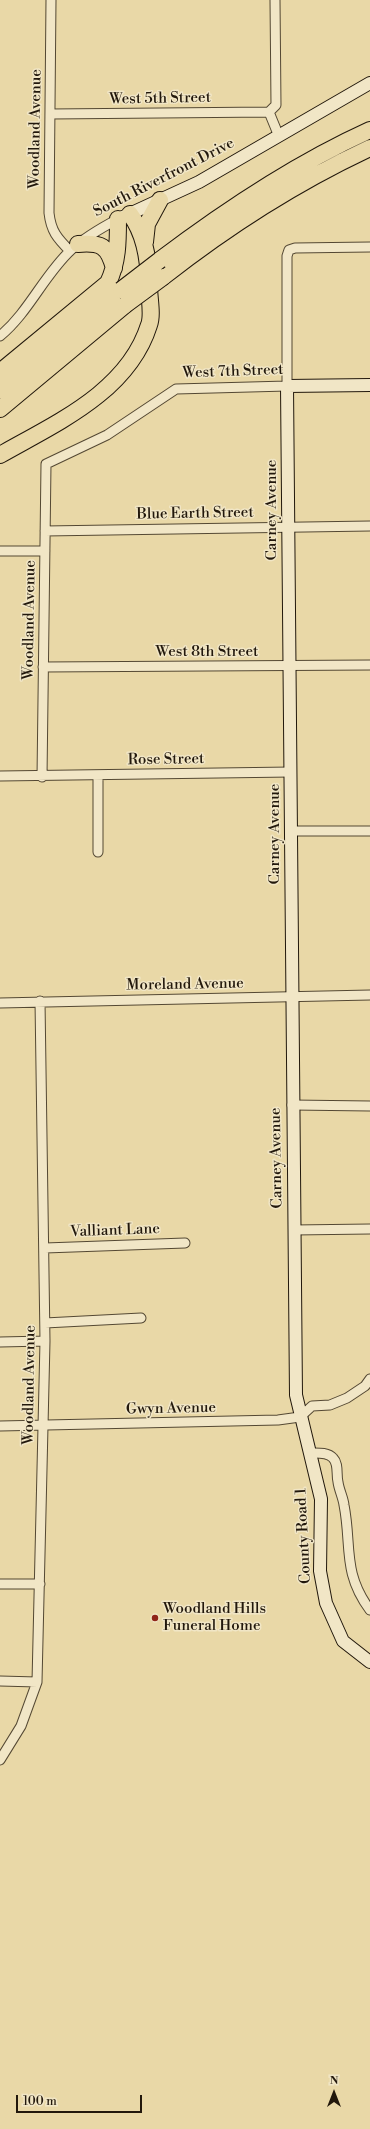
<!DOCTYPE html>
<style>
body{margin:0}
#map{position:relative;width:370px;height:2129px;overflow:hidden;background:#e9d8a7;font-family:"Libre Bodoni",serif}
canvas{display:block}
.north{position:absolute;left:314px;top:2073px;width:40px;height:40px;-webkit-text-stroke:3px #f1e6c6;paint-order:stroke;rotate:0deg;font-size:11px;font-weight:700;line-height:16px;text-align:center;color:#22180c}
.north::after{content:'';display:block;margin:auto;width:14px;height:18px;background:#22180c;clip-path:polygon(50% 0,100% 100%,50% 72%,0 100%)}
.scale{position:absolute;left:16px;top:2095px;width:126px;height:18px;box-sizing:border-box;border:2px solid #22180c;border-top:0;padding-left:5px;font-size:12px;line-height:14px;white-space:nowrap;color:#22180c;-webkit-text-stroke:3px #f1e6c6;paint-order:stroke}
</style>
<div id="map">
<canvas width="370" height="2129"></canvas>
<div class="north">N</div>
<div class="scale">100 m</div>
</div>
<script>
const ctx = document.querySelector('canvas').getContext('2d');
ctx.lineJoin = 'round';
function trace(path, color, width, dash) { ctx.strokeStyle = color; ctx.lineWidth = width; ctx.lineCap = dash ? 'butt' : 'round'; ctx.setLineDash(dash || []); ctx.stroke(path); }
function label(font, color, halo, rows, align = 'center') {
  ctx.font = font + ' "Libre Bodoni",serif'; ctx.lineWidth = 3; ctx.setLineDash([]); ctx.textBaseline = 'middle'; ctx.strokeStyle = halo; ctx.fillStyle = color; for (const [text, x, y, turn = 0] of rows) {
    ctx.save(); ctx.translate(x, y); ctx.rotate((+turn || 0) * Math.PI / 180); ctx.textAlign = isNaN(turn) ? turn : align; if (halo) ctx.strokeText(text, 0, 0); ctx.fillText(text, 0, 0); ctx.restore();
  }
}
const minor = new Path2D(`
 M51 0 49 213C51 231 57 238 70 251
 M275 0 276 105 269 112 278 134
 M51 114 269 112
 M0 336C29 312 44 275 71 250 85 237 101 228 118 219
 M45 531 370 526
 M0 551H45
 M43 667 370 665
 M0 776 291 772
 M42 777 46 464 107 435 176 389 287 386V256L289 250 295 248 370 247
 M291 831H370
 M98 852V776
 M0 1003 370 995
 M292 1105 370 1106
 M294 1230 370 1229
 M45 1248 185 1243
 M45 1323 141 1318
 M0 1342 45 1341
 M0 1426 278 1420 300 1417 312 1406 330 1405 347 1398 365 1386 370 1379
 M310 1453C317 1453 328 1452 333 1458 339 1464 336 1474 338 1482 339 1490 343 1497 344 1505 352 1546 342 1572 370 1610
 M0 1584H40
 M0 1681 37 1682
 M0 1760 21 1726 37 1682 45 1341 40 1001`);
const secondary = new Path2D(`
 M123 217 199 182 370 83
 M370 385 287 386 296 1395 321 1499 320 1571 326 1603 343 1641 370 1662`);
const motorway = new Path2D(`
 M145 242 147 224 160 200
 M78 244C101 242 108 246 114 268
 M160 260C226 210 295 164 370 130
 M163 277C228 226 295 183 370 148
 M0 372 108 283C118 262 118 242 118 219
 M0 390 121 290
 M0 409 125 305
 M0 455C56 423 128 392 149 325 153 315 149 298 149 286 149 262 145 234 130 214`);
const motorwayBridge = new Path2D(`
 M121 290 160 260
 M125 305 163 277`);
const markers = [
 [155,1618,4,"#8f2418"]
];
const streetNames = [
 ["West 5th Street",160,99,-1],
 ["Woodland Avenue",36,129,-89],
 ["South Riverfront Drive",164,178,-27],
 ["West 7th Street",233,372,-2],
 ["Carney Avenue",272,510,-90],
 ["Blue Earth Street",195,514,-1],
 ["Woodland Avenue",30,620,-89],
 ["West 8th Street",207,652],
 ["Rose Street",166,760,-1],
 ["Carney Avenue",275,834,-90],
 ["Moreland Avenue",185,985,-1],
 ["Carney Avenue",277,1158,-91],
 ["Valliant Lane",115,1231,-2],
 ["Woodland Avenue",30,1385,-89],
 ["Gwyn Avenue",171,1409,-1],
 ["County Road 1",304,1536,-93]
];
const poiNames = [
 ["Woodland Hills",163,1609],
 ["Funeral Home",163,1626]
];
trace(minor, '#544833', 11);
trace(secondary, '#22180c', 14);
trace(motorway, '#22180c', 18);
trace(minor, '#f1e6c6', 9);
trace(secondary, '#f1e6c6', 12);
trace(motorway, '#e9d8a7', 16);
trace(motorwayBridge, '#22180c', 18, []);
trace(motorwayBridge, '#e9d8a7', 16);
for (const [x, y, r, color] of markers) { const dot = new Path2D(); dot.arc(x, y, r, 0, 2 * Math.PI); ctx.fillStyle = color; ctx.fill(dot); trace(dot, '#f1e6c6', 1.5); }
label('15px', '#22180c', '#f1e6c6', streetNames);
label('15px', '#22180c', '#f1e6c6', poiNames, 'left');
</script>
